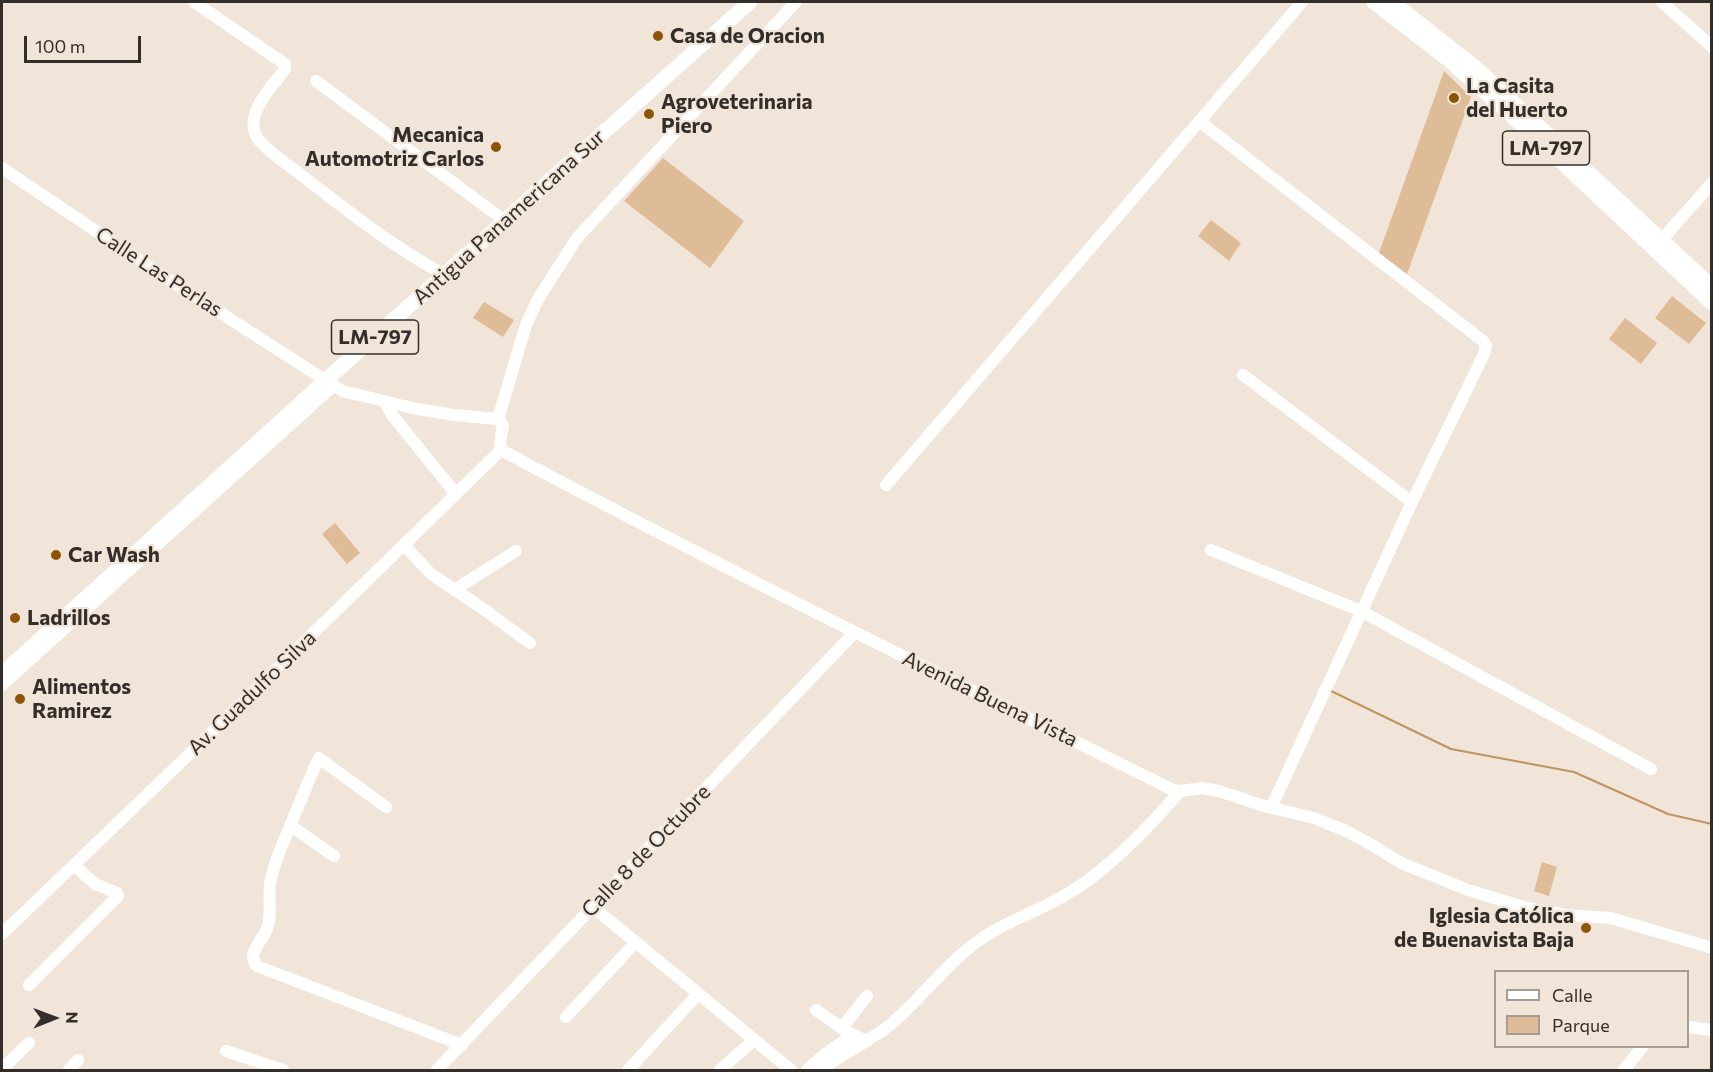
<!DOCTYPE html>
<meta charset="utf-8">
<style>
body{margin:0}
#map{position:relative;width:1713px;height:1072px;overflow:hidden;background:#f1e5d9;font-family:Commissioner,sans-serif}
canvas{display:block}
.frame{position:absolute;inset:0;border:3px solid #332e2a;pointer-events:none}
.legend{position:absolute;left:1494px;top:970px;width:195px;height:78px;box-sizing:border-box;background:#f1e5d9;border:2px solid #a59c93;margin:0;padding:8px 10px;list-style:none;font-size:18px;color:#332e2a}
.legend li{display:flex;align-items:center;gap:12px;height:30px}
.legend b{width:30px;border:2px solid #a59c93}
.north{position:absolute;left:24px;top:988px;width:60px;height:60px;-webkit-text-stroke:4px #f1e5d9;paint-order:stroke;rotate:89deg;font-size:16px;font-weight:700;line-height:24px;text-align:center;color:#332e2a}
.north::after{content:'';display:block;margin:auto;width:21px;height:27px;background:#332e2a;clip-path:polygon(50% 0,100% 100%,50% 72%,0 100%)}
.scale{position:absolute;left:24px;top:36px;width:117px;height:27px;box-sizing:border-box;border:3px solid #332e2a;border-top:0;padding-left:8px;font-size:18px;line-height:21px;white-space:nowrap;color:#332e2a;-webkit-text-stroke:4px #f1e5d9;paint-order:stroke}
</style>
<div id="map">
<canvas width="1713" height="1072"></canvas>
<div class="frame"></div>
<ul class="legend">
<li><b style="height:8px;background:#fff"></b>Calle</li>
<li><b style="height:16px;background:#dfbc98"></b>Parque</li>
</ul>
<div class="north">N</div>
<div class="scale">100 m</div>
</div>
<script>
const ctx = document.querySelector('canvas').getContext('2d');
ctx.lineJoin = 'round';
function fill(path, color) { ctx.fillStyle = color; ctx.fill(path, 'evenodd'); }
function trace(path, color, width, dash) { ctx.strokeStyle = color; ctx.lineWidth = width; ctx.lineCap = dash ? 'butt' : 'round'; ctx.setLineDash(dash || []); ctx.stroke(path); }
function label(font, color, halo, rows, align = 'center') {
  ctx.font = font + ' Commissioner,sans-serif'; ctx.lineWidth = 4.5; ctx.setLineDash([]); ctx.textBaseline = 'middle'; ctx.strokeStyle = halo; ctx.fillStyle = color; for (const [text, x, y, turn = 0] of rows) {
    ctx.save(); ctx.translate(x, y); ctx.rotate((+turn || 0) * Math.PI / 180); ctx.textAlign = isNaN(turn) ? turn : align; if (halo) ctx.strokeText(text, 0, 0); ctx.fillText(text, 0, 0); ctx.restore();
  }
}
const green = new Path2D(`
 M1444 71 1471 97 1407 274 1379 253Z
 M663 158 744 221 710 268 624 201Z
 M1211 220 1241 243 1229 261 1198 236Z
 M1672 296 1706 323 1689 344 1655 318Z
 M484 302 514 320 503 337 473 318Z
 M1625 318 1657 343 1641 364 1609 339Z
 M335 523 360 553 347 564 322 534Z
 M1542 862 1557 867 1549 896 1534 891Z`);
const stream = new Path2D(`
 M1329 690 1451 749 1574 772 1668 814 1712 824`);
const minor = new Path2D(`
 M194 2 285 64V69C272 87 242 115 258 139 262 144 268 149 272 153 326 193 377 237 436 270
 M1662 2 1712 47
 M316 81 497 215
 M1199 121 1483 341 1486 346 1484 354 1412 502 1271 808
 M2 168 157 272 342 391 417 409 454 415 498 419
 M1657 245 1712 183
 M1243 375 1412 502
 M385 402 392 415 456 494
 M498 419 503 425 500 442 501 450C722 568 947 678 1171 789L1180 791 1202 788 1219 791 1264 806 1314 818 1344 830 1372 845 1401 863 1468 890 1527 908 1566 915 1611 918 1712 948
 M498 419 526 325 538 299 577 238 796 2
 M886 485 1302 2
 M404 545 431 574 482 608 530 643
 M1211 550 1361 611 1651 769
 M454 590 516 551
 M2 685 333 386
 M386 807 319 758C308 781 300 803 290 826 283 844 275 860 271 879 267 894 273 914 267 929 262 941 246 954 257 966L462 1045
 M291 826 334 856
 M593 907 791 1070
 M2 934 178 765 501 450
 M29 985 118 896 117 893 95 884 74 865
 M816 1010 847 1032 867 1041
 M566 1017 636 942
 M1688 1027 1712 1030
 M842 1028 867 996
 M226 1051 283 1070
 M2 1069 29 1043
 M69 1070 78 1060
 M437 1070 855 632
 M628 1070 698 994
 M720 1070 754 1040
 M807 1070 825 1054 853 1035
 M821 1070C843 1053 868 1042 890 1025 924 996 949 959 987 935 1016 917 1049 907 1077 888 1116 862 1150 826 1180 791
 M1624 1070 1643 1046`);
const major = new Path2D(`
 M1374 2 1449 60 1522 125 1712 303
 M1392 2 1477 69 1712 287
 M2 674 325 381 750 2`);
const markers = [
 [658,36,6,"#8c5606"],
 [1454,98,6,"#8c5606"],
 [649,114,6,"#8c5606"],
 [496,147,6,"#8c5606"],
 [56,555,6,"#8c5606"],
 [15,618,6,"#8c5606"],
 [20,699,6,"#8c5606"],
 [1586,928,6,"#8c5606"]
];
const shields = [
 [1546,148,87],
 [375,337,87]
];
const shieldNames = [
 ["LM-797",1546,148],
 ["LM-797",375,337]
];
const poiNames = [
 ["Casa de Oracion",670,36],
 ["La Casita",1466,86],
 ["del Huerto",1466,110],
 ["Agroveterinaria",661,102],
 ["Piero",661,126],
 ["Mecanica",484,135,"right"],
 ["Automotriz Carlos",484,159,"right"],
 ["Car Wash",68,555],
 ["Ladrillos",27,618],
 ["Alimentos",32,687],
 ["Ramirez",32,711],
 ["Iglesia Católica",1574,916,"right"],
 ["de Buenavista Baja",1574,940,"right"]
];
const streetNames = [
 ["Antigua Panamericana Sur",509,217,-42],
 ["Calle Las Perlas",159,272,33],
 ["Av. Guadulfo Silva",252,693,-44],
 ["Avenida Buena Vista",990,699,26],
 ["Calle 8 de Octubre",646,851,-46]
];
fill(green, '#dfbc98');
trace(stream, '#c09361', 2);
trace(minor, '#fff', 12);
trace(major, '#fff', 15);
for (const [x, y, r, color] of markers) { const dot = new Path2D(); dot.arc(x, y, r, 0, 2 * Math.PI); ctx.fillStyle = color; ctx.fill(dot); trace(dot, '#f1e5d9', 2); }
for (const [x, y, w] of shields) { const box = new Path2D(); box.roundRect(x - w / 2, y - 17, w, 34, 4.5); ctx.fillStyle = '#f1e5d9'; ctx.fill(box); trace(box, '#332e2a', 1.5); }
label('bold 20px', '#332e2a', null, shieldNames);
label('bold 21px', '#332e2a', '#f1e5d9', poiNames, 'left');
label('21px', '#332e2a', '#f1e5d9', streetNames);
</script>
